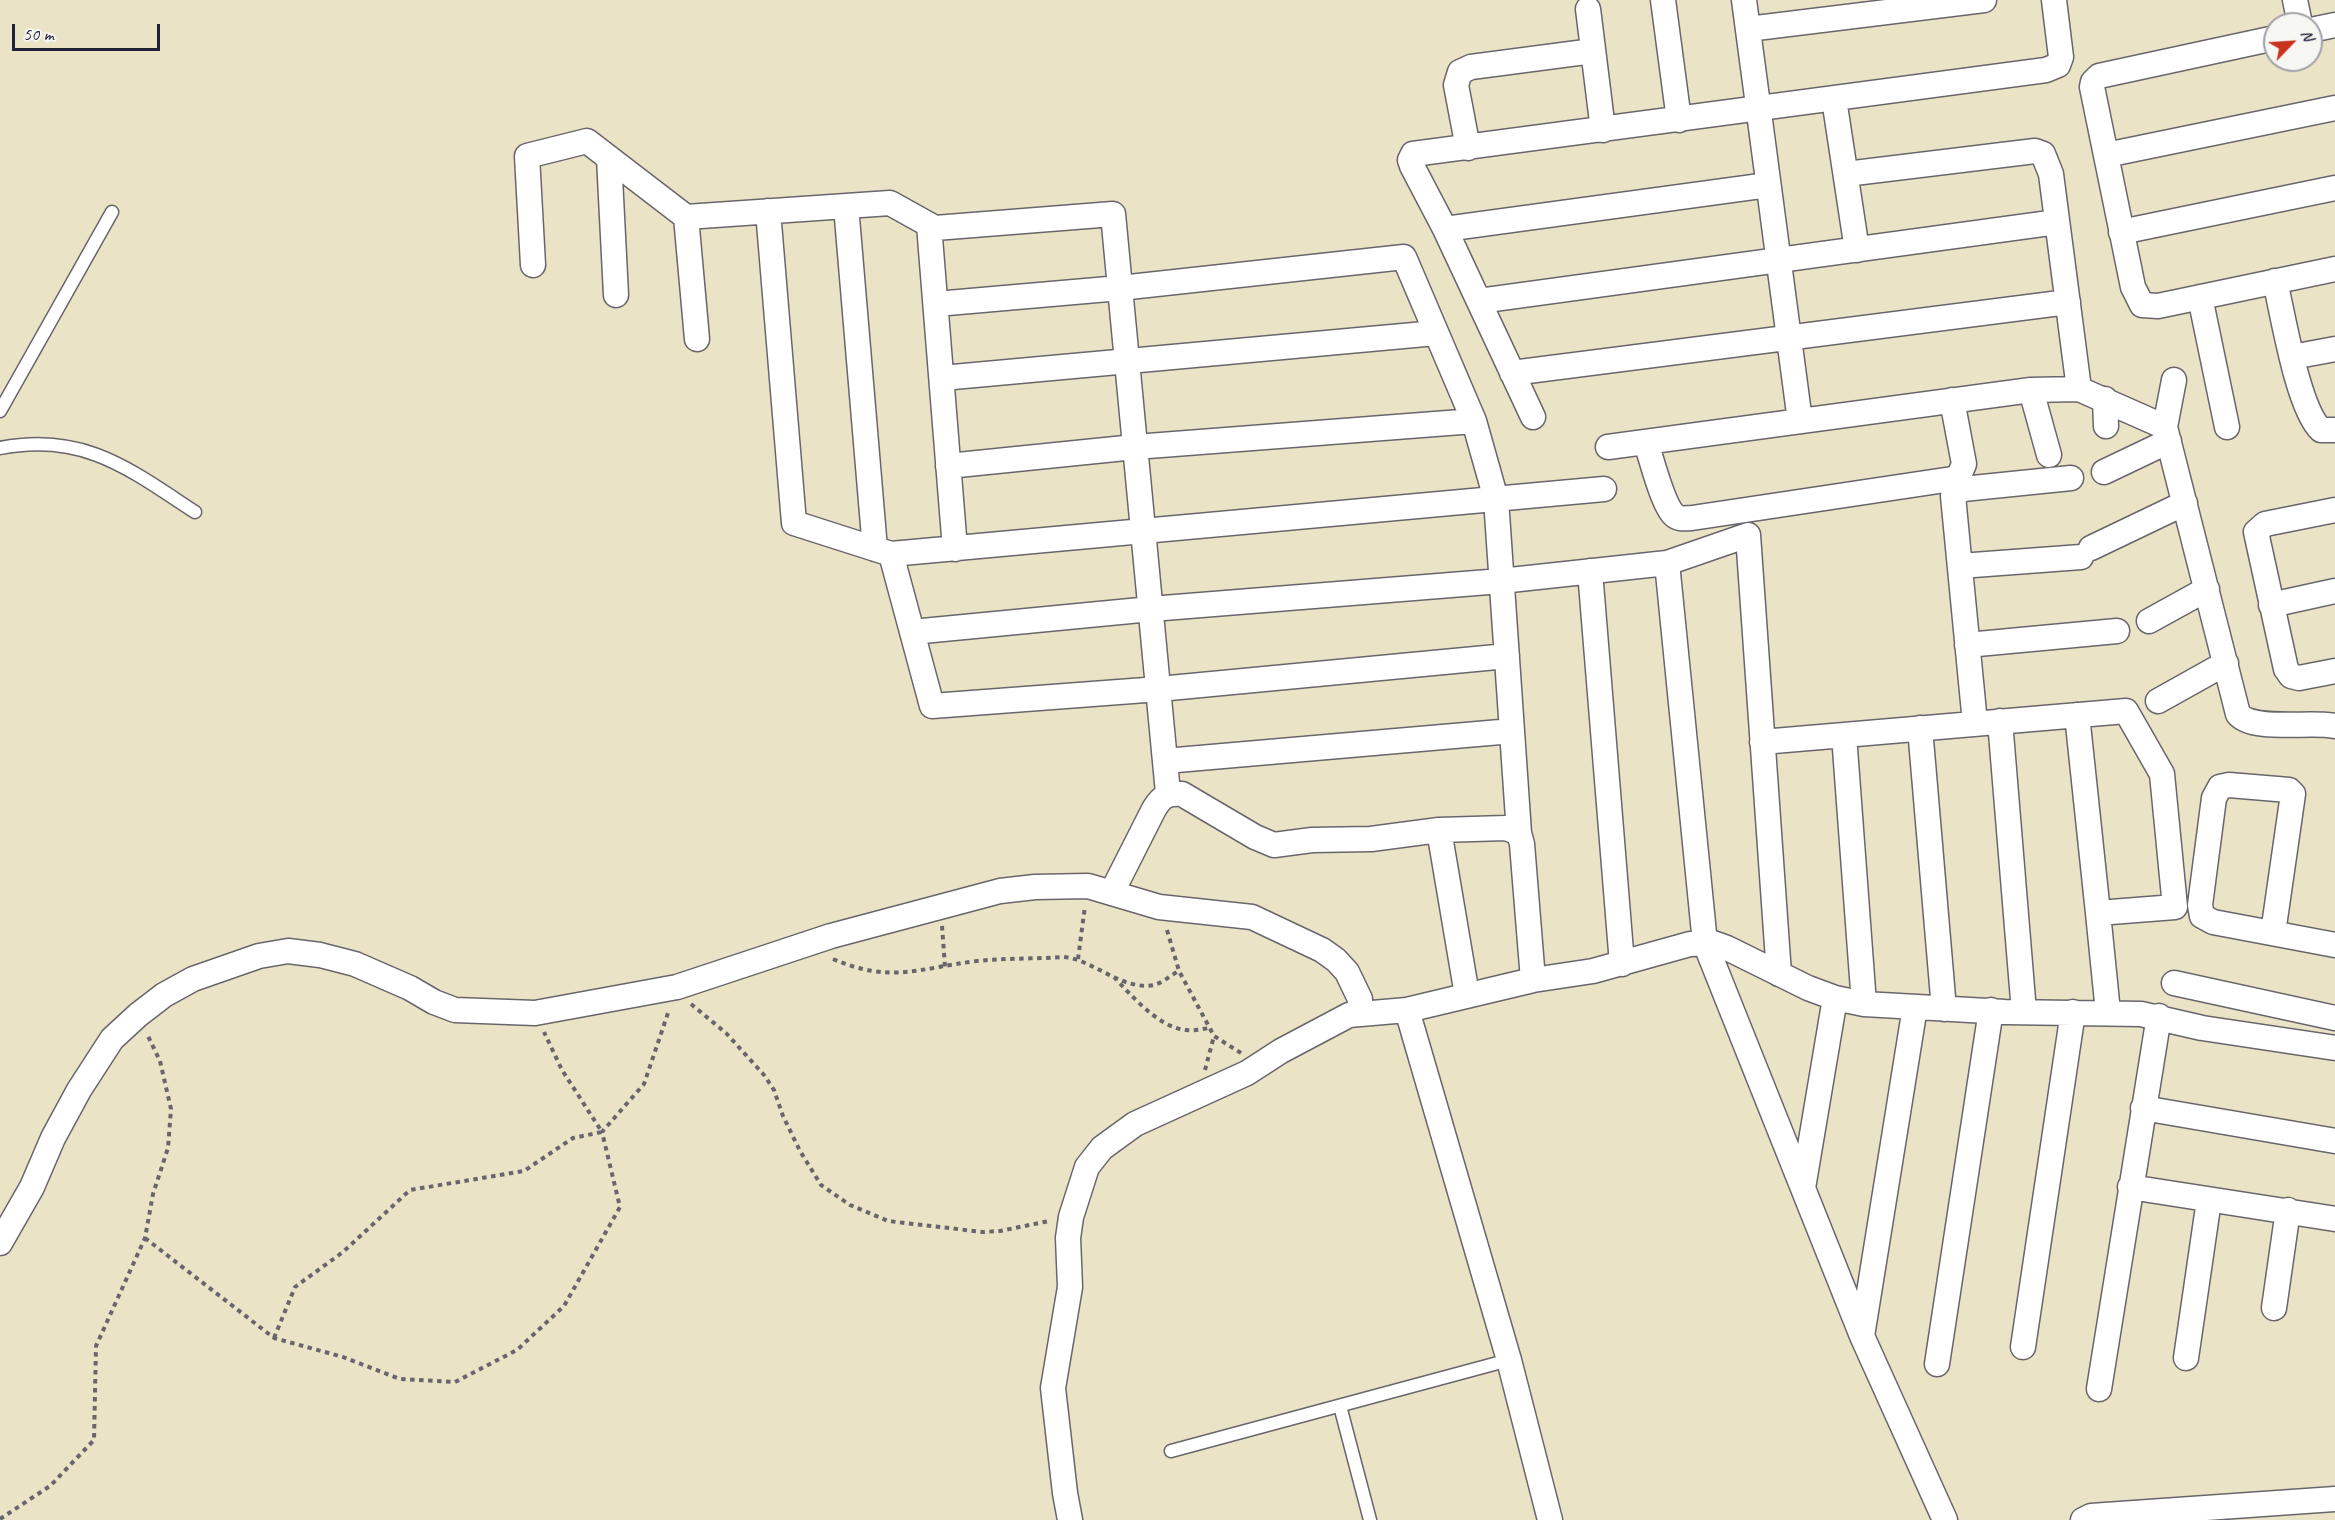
<!DOCTYPE html>
<style>
body{margin:0}
#map{position:relative;width:2335px;height:1520px;overflow:hidden;background:#ebe3c6;font-family:Caveat,sans-serif}
canvas{display:block}
.north{position:absolute;left:2263px;top:12px;width:60px;height:60px;box-sizing:border-box;background:#f6f6f2;border:2px solid #a1a1a9;border-radius:50%;rotate:65deg;font-size:16px;font-weight:700;line-height:24px;text-align:center;color:#22223b}
.north::after{content:'';display:block;margin:auto;width:21px;height:27px;background:#c8321e;clip-path:polygon(50% 0,100% 100%,50% 72%,0 100%)}
.scale{position:absolute;left:12px;top:24px;width:148px;height:27px;box-sizing:border-box;border:3px solid #22223b;border-top:0;padding-left:8px;font-size:18px;line-height:21px;white-space:nowrap;color:#22223b;-webkit-text-stroke:4px #f6f6f2;paint-order:stroke}
</style>
<div id="map">
<canvas width="2335" height="1520"></canvas>
<div class="north">N</div>
<div class="scale">50 m</div>
</div>
<script>
const ctx = document.querySelector('canvas').getContext('2d');
ctx.lineJoin = 'round';
function trace(path, color, width, dash) { ctx.strokeStyle = color; ctx.lineWidth = width; ctx.lineCap = dash ? 'butt' : 'round'; ctx.setLineDash(dash || []); ctx.stroke(path); }
const path = new Path2D(`
 M942 926 945 967
 M1167 930 1179 971 1214 1036 1241 1053
 M833 959C891 984 919 968 977 961 1006 958 1035 959 1064 957 1094 960 1122 991 1154 985 1162 983 1171 975 1179 971
 M1078 959 1085 906
 M1114 977C1131 995 1159 1028 1186 1030 1193 1031 1202 1029 1210 1028
 M691 1004 726 1033 764 1075 774 1090 783 1116 800 1151 821 1185 850 1205 888 1221 983 1232 1000 1231 1049 1221
 M1205 1070 1214 1036
 M145 1238 274 1338 343 1357 400 1379 455 1382 517 1350 564 1306 620 1207 602 1132 644 1084 669 1010
 M274 1338 295 1287 343 1252 410 1190 524 1171 573 1138 602 1132 562 1070 544 1032
 M0 1519 50 1486 94 1440 96 1346 145 1238 153 1194 168 1148 171 1109 160 1061 147 1034`);
const lane = new Path2D(`
 M0 411 112 212
 M0 448C84 432 129 469 195 512
 M1340 1406 1370 1520
 M1171 1451 1509 1360`);
const street = new Path2D(`
 M1663 0 1679 120
 M1744 0 1800 421
 M2295 0 2300 24
 M1588 9 1603 130
 M1748 29 1984 0
 M2311 30 2335 25
 M2275 38 2099 76 2093 82 2092 87 2133 287 2142 305 2158 306 2335 269
 M1834 99 1857 250
 M1468 148 1456 85 1460 72 1471 67 1593 51
 M2106 155 2335 108
 M609 158 616 295
 M1846 174 2035 151 2043 154 2051 174 2079 389
 M846 206 875 549
 M768 211 794 523 891 554 1604 489
 M686 217 697 339
 M929 225 955 549
 M1445 229 1768 185
 M2121 232 2335 188
 M533 265 527 156 587 141 686 217 890 203 935 228 1113 214 1168 793
 M2275 281C2283 315 2298 409 2321 430H2335
 M2200 297 2227 427
 M1479 301 2057 222
 M936 304 1120 288 1404 257 1474 421 1496 499 1519 833
 M2292 357 2335 349
 M1512 373 2068 302
 M942 378 1436 333
 M2031 390 2049 455
 M2105 399 2106 426
 M1533 417 1445 229 1412 166 1410 160 1413 154 2046 70 2058 65 2061 57 2054 0
 M2165 427 2174 380
 M1646 442C1651 458 1663 505 1674 515 1679 520 1686 518 1692 518L1952 479 1959 476 1964 464 1952 400
 M1608 447 2031 390 2079 389 2165 427 2238 714C2253 732 2311 721 2335 726
 M948 466 1135 447 1474 421
 M2104 472 2169 441
 M2335 510 2265 524 2256 532 2286 669 2291 676 2299 678 2335 671
 M2091 548 2185 503
 M891 554 932 706 1159 689 1507 656
 M1667 563 1705 943 1862 1336 1945 1520
 M1960 566 2081 557
 M1590 571 1622 964
 M2271 605 2335 591
 M2149 621 2207 589
 M912 632 1151 609 1501 581 1667 563 1748 535 1779 974
 M1967 645 2117 631
 M2158 701 2226 663
 M2077 715 2098 913
 M2000 721 2024 1012
 M1975 723 1953 496 1963 489 2071 478
 M1920 728 1944 1009
 M1844 735 1864 1004
 M1762 742 2126 711 2162 774 2175 907 2098 913 2108 1012
 M1165 761 1512 731
 M1439 830 1467 995
 M1112 892 1154 809C1162 796 1167 793 1182 794L1255 837 1274 845 1312 840 1371 839 1439 830 1506 828 1519 833 1522 844 1533 980
 M2273 933 2293 794 2289 790 2229 785 2220 787 2214 798 2200 905 2202 916 2213 922 2335 945
 M2174 983 2335 1018
 M1407 1010 1509 1360 1550 1520
 M2143 1108 2335 1141
 M2130 1187 2335 1219
 M1803 1188 1835 998
 M0 1243 32 1187 53 1138 79 1090 112 1039 138 1015 164 995 193 979 259 956 288 951 320 955 355 964 410 988 434 1002 455 1010 535 1013 677 987 831 936 1000 891 1035 887 1088 886 1159 907 1252 917 1322 950 1336 960 1347 972 1360 999V1014
 M2274 1308 2288 1210
 M1862 1336 1915 1007
 M2023 1347 2073 1012
 M2186 1358 2209 1200
 M1937 1364 1991 1010
 M2099 1389 2159 1016
 M1070 1520 1065 1493 1053 1388 1070 1287 1068 1238 1071 1217 1087 1167 1102 1148 1135 1124 1247 1073 1281 1051 1349 1015 1407 1010 1533 980 1593 971 1690 944 1713 943 1727 948 1808 988 1835 998 1864 1004 2005 1012 2141 1014 2202 1028 2335 1048
 M2083 1520 2091 1516 2335 1499`);
trace(lane, '#68666c', 15);
trace(street, '#68666c', 27);
trace(path, '#68666c', 4, [4.5, 4.5]);
trace(lane, '#fff', 12);
trace(street, '#fff', 24);
</script>
